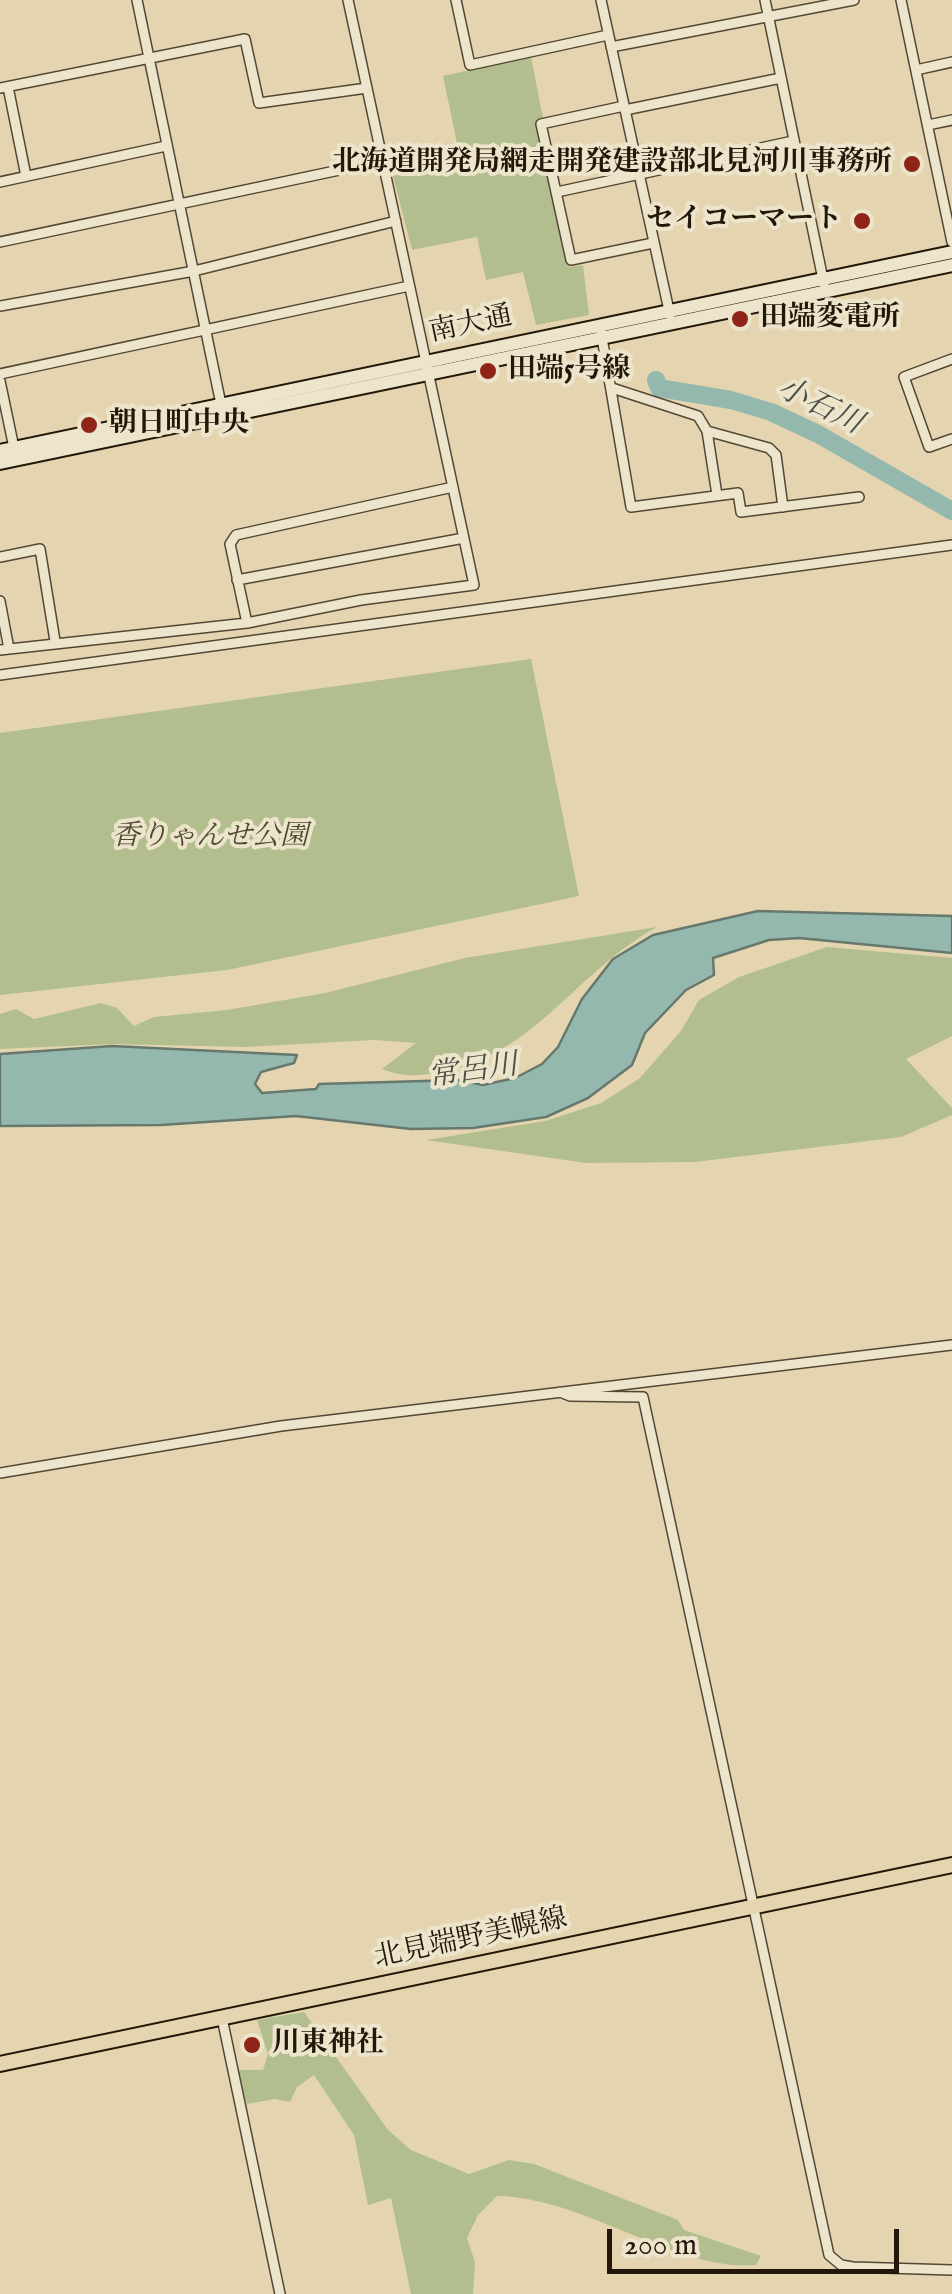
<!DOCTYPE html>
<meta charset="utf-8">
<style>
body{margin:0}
#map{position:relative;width:952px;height:2294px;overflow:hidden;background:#e4d5b0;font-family:"IM FELL English",serif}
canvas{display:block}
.scale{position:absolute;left:607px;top:2229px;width:292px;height:45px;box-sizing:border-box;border:5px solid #23170a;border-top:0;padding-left:12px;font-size:30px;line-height:35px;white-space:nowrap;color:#23170a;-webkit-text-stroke:8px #ede4cc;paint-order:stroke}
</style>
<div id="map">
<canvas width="952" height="2294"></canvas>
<div class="scale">200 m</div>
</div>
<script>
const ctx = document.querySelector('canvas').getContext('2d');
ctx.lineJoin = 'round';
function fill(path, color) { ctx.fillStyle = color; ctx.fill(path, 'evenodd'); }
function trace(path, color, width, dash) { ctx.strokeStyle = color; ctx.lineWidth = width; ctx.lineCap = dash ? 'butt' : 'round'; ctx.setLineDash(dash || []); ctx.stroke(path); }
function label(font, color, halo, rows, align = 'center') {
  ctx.font = font + ' "IM FELL English","Noto Serif JP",serif'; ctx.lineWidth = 8; ctx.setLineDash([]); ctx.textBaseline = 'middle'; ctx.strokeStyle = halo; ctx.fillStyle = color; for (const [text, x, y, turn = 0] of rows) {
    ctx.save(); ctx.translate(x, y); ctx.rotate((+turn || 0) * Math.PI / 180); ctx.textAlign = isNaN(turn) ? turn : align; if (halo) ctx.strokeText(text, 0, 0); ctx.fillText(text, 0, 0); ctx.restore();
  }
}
const green = new Path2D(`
 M531 57 543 118 537 120 569 267 583 265 589 315 536 325 523 272 486 280 477 237 412 250 393 176 436 164 462 167 443 76Z
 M531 659 579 896 227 970 0 995V733Z
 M657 927C579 969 533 1056 442 1072 418 1076 405 1078 382 1069L416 1043 374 1040 245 1047 113 1044 0 1049V1014L16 1009 34 1019 101 1003 117 1008 134 1026 154 1017 227 1010 325 993 465 958Z
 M827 947 952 958V1036L906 1059 952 1108V1115L901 1137 695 1162 586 1163 426 1140 545 1121 601 1103 640 1078 681 1031 699 1000 739 977Z
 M304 2012 388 2130 411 2150 469 2174 509 2160 534 2164 678 2220 684 2230 761 2256 756 2265C676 2272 585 2197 497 2196L478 2215 467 2238 475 2262 473 2294H411L391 2198 368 2205 354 2135 314 2075 297 2087 290 2102 275 2099 247 2104 237 2070H263L268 2054 257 2020Z`);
const water = new Path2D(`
 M758 911 952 916V953L799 938 769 940 713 958 714 975 686 990 645 1033 632 1065 588 1098 546 1117 473 1128 411 1129 296 1116 161 1125 0 1126V1054L112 1046 297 1055 294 1063 261 1072 255 1084 262 1093 316 1089 319 1084 458 1080 483 1085 515 1078 542 1064 558 1047 582 999 613 959 653 935Z`);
const river = new Path2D(`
 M656 380 659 388 731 400 771 412 818 434 952 511`);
const street = new Path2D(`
 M137 0 222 409
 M456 0 470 65 608 35
 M601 0 670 315
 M765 0 824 284
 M901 0 952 242
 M611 47 854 0
 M916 70 952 62
 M8 87 26 176
 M0 88 245 39 259 103 367 88
 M624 106 541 124 571 260 653 243
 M625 110 781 78
 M928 125 952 120
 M0 182 166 146
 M557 192 793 141
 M0 242 382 161
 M0 306 194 271 396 221
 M601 332 631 507 738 493 741 512 859 497
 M952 359 904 377 929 447 952 439
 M0 374 409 286
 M0 381 14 448
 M612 388 698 416 707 431 717 495
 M707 431 769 448 776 455 783 507
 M0 557 40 549 55 641
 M237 580 464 538
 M0 601 9 649
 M247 623 230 544 236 535 453 487
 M0 650 247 623 361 600 474 585 348 0
 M0 675 952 545
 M560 1392 570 1396 643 1397 829 2255 841 2265 853 2267 952 2270
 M0 1473 281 1426 952 1345
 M222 2018 280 2294`);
const secondary = new Path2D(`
 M0 451 952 252
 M0 463 952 265`);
const primary = new Path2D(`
 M0 2064 952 1865`);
const markers = [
 [912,164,10,"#8f2418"],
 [862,221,10,"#8f2418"],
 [740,319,10,"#8f2418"],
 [488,371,10,"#8f2418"],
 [89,425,10,"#8f2418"],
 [252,2045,10,"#8f2418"]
];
const poiNames = [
 ["北海道開発局網走開発建設部北見河川事務所",892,164,"right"],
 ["セイコーマート",842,221,"right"],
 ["田端変電所",760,319],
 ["田端5号線",508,371],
 ["朝日町中央",109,425],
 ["川東神社",272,2045]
];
const streetNames = [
 ["南大通",471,326,-12],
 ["北見端野美幌線",471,1940,-12]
];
const parkNames = [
 ["香りゃんせ公園",210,838]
];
const waterNames = [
 ["小石川",819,408,26],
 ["常呂川",473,1073,-8]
];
fill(green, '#b2be8d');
fill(water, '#95b8ae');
trace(water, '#67786c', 2.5);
trace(river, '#95b8ae', 18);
trace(street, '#534634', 12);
trace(secondary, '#23170a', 16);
trace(primary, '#23170a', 18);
trace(street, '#ede4cc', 9);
trace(secondary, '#ede4cc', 12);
trace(primary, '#e4d5b0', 14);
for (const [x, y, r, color] of markers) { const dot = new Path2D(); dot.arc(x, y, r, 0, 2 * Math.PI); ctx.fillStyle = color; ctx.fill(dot); trace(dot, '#ede4cc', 4); }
label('bold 28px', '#23170a', '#ede4cc', poiNames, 'left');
label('28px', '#23170a', '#ede4cc', streetNames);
label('italic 28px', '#4e4931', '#ede4cc', parkNames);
label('italic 30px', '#4b4f43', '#ede4cc', waterNames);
</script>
